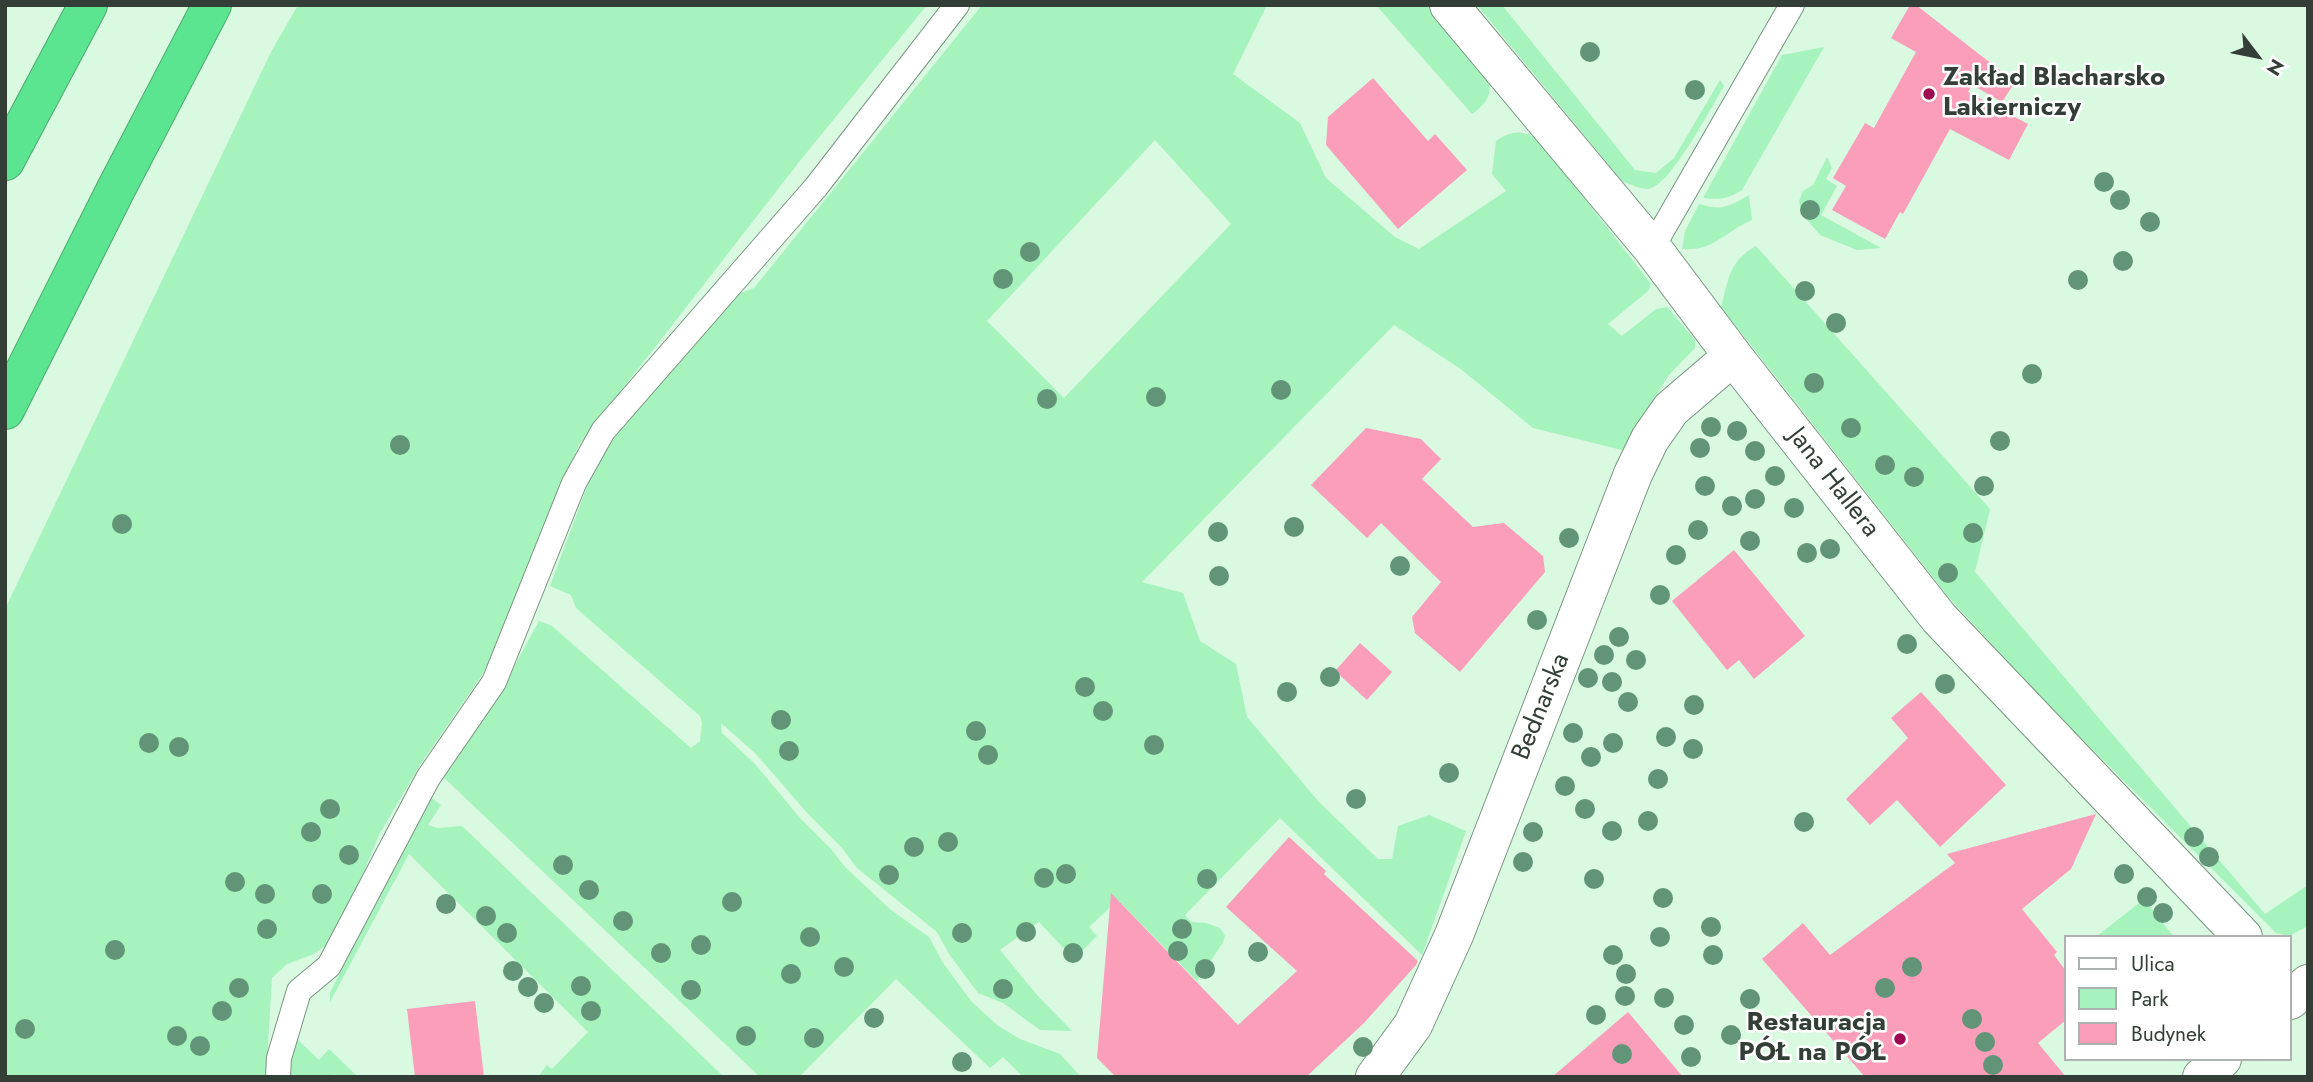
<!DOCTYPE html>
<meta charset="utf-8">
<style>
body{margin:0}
#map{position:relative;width:2313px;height:1082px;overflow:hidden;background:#d9f9e1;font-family:Jost,sans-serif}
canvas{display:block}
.frame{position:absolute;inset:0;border:7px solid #333f36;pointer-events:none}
.legend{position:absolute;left:2064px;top:935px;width:228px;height:126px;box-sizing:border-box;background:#fff;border:2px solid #adb2af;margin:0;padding:9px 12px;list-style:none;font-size:21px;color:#333f36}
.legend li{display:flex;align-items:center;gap:14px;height:35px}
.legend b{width:35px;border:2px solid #adb2af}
.north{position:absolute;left:2222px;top:21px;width:70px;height:70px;-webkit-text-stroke:5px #fff;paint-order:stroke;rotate:122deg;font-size:19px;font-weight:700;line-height:28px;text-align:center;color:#333f36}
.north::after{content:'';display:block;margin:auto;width:24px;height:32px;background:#333f36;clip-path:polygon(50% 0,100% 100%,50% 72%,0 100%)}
</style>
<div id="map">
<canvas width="2313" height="1082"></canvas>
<div class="frame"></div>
<ul class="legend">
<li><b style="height:9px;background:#fff"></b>Ulica</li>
<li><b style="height:19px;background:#a6f3bd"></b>Park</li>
<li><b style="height:19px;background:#fa9eba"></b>Budynek</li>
</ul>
<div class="north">N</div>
</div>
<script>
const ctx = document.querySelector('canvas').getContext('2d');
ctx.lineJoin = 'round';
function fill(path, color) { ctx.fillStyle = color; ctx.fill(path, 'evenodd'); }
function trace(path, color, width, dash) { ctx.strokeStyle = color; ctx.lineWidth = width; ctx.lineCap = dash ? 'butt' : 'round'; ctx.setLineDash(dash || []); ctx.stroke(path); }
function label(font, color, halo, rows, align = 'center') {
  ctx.font = font + ' Jost,sans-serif'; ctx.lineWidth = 5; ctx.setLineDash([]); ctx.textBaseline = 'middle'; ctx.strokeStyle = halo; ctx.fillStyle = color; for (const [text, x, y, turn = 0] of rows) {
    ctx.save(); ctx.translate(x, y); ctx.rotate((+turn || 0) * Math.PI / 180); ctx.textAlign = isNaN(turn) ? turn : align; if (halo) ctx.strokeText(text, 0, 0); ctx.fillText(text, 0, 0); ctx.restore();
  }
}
const green = new Path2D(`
 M298 5H927L799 162 579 445 561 486 527 589 482 675 420 765 379 835 341 927 329 943 314 954 287 964 272 978 266 1077H5V609L271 52Z
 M982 5H1267L1233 74 1300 123 1326 178 1395 237 1419 249 1506 191 1492 174 1496 141C1512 130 1524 130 1539 140L1651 284 1648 291 1608 324 1622 336 1656 309 1667 307 1695 340V348L1669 375 1622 450 1533 428 1462 370 1394 325 1142 582 1183 593 1200 641 1236 664 1247 717 1319 802 1378 859H1392L1398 826 1429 815 1466 831 1422 955 1280 818 1185 915 1191 922 1206 923 1220 928 1225 936 1222 944 1197 981 1118 900 1089 927 1097 936 1074 959 1039 922 1000 950 1037 995 1072 1031 1040 1030 1003 1003 978 993 949 954 937 932 857 868 842 848 809 815 755 753 721 723 722 733 755 764 800 818 830 848 846 868 891 910 929 937 943 963 971 1001 997 1025 1020 1039 1060 1054 1081 1077H1023L1003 1057 990 1068 896 979 799 1077H760L442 776 499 694 539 621 552 626 691 748 700 741 702 723 700 716 576 608 571 595 550 586 595 465 638 404 730 297 754 288ZM1155 140 1231 224 1064 398 987 321Z
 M1376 5H1429L1486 76C1494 94 1487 103 1472 114Z
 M1477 5H1502L1635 170 1656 173 1674 158 1720 80 1724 86C1712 106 1670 187 1648 189 1639 189 1630 184 1622 181Z
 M1824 47 1742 190C1728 199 1719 200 1703 198L1782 55Z
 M1827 157 1832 168 1826 179 1837 186 1821 215 1881 248 1857 250 1820 235 1802 214 1799 201 1803 191 1813 185Z
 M1749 195 1752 220C1724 232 1713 252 1682 249L1685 231 1699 204C1722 211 1728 207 1749 195Z
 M1756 246 1990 509 1975 572 2265 914 2308 885V926L2289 936 2276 933 2048 705 1950 599 1721 307C1729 279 1728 262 1756 246Z
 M430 797 441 805 428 825 438 828 462 826 724 1077H538L547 1065 552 1069 588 1032 409 854 330 1002V993L401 848Z
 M2144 899 2174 937H2096Z
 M298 1040 319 1060 329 1049 358 1077H337L334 1074 332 1077H288L289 1051Z`);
const building = new Path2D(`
 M1910 5H1916L2015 82 2002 102 1972 85 1968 92 2028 124 2009 160 1950 129 1903 214 1900 212 1885 239 1832 210 1846 186 1833 178 1865 123 1874 128 1916 52 1891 38Z
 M1373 78 1428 141 1435 134 1467 170 1398 229 1326 145 1328 117Z
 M1366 428 1421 439 1441 459 1422 479 1473 527 1504 523 1543 556 1545 572 1460 672 1415 633 1412 617 1441 582 1381 523 1367 538 1311 485Z
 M1734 550 1805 636 1754 679 1739 660 1727 670 1672 601Z
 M1360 643 1392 672 1367 700 1335 671Z
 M1921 692 2006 785 1940 847 1897 800 1870 825 1846 799 1908 738 1891 718Z
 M2096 814 2071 869 2022 909 2057 952 2054 955 2066 971V1020L2038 1043 2066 1077H1865L1762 959 1803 923 1830 955 1955 863 1947 854Z
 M1289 837 1326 871 1324 874 1418 961 1416 965 1364 1023 1306 1077H1116L1097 1058 1111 893 1238 1025 1297 971 1226 907Z
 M475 1001 484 1077H415L407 1009Z
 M1628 1012 1683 1077H1552Z`);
const service = new Path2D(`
 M1652 248 1792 5
 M278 1077 279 1058 299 991 329 966 428 778 494 682 574 483 603 431 816 187 957 5`);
const minor = new Path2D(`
 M1449 5 1652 248 1733 356 1939 618 2243 937
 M1375 1077 1413 1025 1454 935 1633 474 1650 439 1671 409 1733 356`);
const tertiary = new Path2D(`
 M2290 1000 2308 984
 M2202 1077 2222 1059`);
const motorway = new Path2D(`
 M5 161 88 5
 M5 410 116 189 212 5`);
const trees = [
 [1590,52],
 [1695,90],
 [2104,182],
 [2120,200],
 [1810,210],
 [2150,222],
 [1030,252],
 [2123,261],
 [1003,279],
 [2078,280],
 [1805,291],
 [1836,323],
 [2032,374],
 [1814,383],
 [1281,390],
 [1156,397],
 [1047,399],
 [1711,427],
 [1851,428],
 [1737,431],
 [2000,441],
 [400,445],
 [1700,448],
 [1755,451],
 [1885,465],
 [1775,476],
 [1914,477],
 [1705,486],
 [1984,486],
 [1755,499],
 [1732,506],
 [1794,508],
 [122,524],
 [1294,527],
 [1698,530],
 [1218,532],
 [1973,533],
 [1569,538],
 [1750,541],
 [1830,549],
 [1807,553],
 [1676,555],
 [1400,566],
 [1948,573],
 [1219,576],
 [1660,595],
 [1537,620],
 [1619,637],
 [1907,644],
 [1604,655],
 [1636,660],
 [1330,677],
 [1588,678],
 [1612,682],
 [1945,684],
 [1085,687],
 [1287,692],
 [1628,702],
 [1694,705],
 [1103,711],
 [781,720],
 [976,731],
 [1573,733],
 [1666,737],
 [149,743],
 [1613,743],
 [1154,745],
 [179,747],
 [1693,749],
 [789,751],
 [988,755],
 [1591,757],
 [1449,773],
 [1658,779],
 [1565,786],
 [1356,799],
 [330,809],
 [1585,809],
 [1648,821],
 [1804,822],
 [1612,831],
 [311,832],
 [1533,832],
 [2194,837],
 [948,842],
 [914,847],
 [349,855],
 [2209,857],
 [1523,862],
 [563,865],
 [1066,874],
 [2124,874],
 [889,875],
 [1044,878],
 [1207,879],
 [1594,879],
 [235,882],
 [589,890],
 [265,894],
 [322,894],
 [2147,897],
 [1663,898],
 [732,902],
 [446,904],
 [2163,913],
 [486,916],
 [623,921],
 [1711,927],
 [267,929],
 [1182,929],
 [1026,932],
 [507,933],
 [962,933],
 [810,937],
 [1660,937],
 [701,945],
 [115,950],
 [1178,951],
 [1258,952],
 [661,953],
 [1073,953],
 [1613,955],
 [1713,955],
 [844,967],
 [1912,967],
 [1205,969],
 [513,971],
 [791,974],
 [1626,974],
 [581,986],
 [528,987],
 [239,988],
 [1885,988],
 [1003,989],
 [691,990],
 [1625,996],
 [1664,998],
 [1750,999],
 [544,1003],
 [222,1011],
 [591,1011],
 [1596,1015],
 [874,1018],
 [1972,1019],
 [1684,1025],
 [25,1029],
 [1731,1035],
 [177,1036],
 [746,1036],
 [814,1038],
 [1985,1042],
 [200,1046],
 [1363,1047],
 [1622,1054],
 [1691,1057],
 [962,1062],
 [1993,1065]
];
const markers = [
 [1929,94,7,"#9e0952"],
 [1900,1039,7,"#9e0952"]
];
const poiNames = [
 ["Zakład Blacharsko",1943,79],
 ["Lakierniczy",1943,109],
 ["Restauracja",1886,1024,"right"],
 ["PÓŁ na PÓŁ",1886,1054,"right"]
];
const streetNames = [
 ["Jana Hallera",1833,483,52],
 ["Bednarska",1542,707,-68]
];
fill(green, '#a6f3bd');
fill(building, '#fa9eba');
trace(service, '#789580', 26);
trace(minor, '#789580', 40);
trace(tertiary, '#789580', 40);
trace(motorway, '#4dab70', 40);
trace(service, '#fff', 24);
trace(minor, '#fff', 38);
trace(tertiary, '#fff', 38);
trace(motorway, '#5be590', 38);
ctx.fillStyle = '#629477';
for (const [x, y] of trees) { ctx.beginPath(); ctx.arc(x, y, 10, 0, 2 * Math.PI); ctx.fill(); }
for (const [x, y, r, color] of markers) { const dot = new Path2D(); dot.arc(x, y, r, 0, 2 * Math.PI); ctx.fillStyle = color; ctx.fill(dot); trace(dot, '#fff', 2.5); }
label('bold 26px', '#333f36', '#fff', poiNames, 'left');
label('26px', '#333f36', '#fff', streetNames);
</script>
